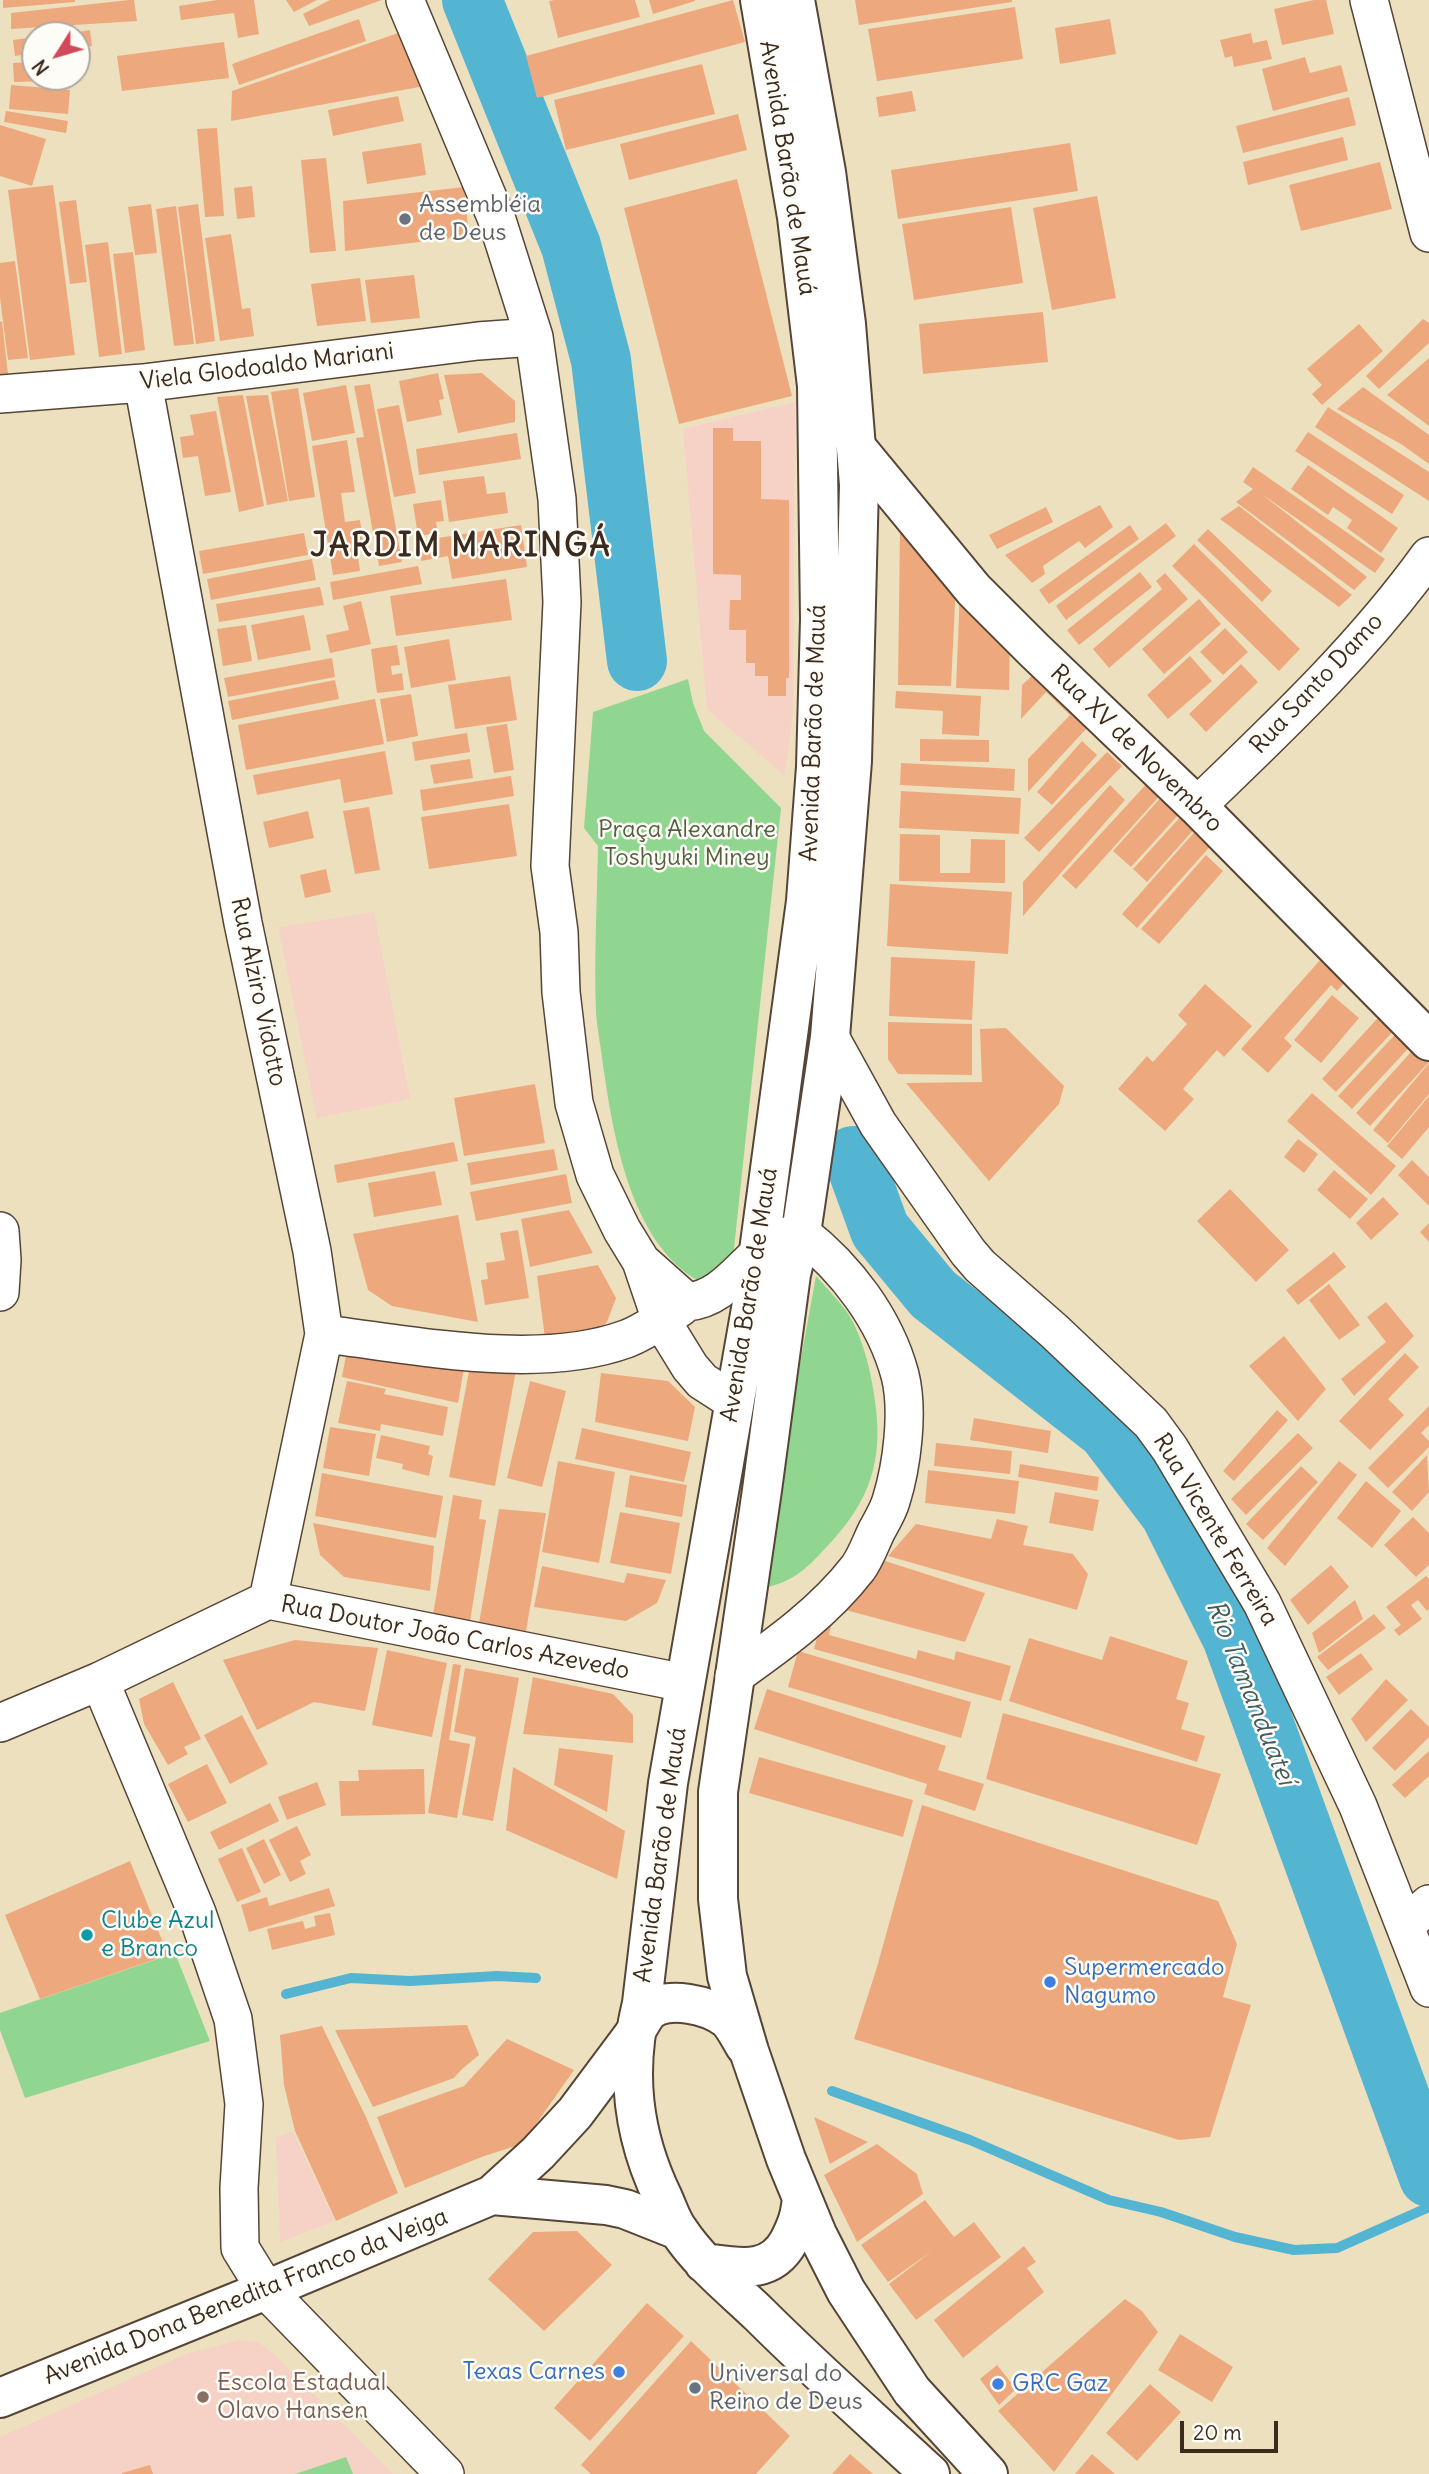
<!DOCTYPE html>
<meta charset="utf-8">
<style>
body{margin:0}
#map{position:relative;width:1429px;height:2474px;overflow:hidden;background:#ede0bf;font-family:Delius,sans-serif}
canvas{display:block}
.north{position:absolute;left:21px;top:21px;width:70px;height:70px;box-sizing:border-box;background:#fdfcf7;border:2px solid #afa8a0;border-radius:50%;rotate:233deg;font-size:19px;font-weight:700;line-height:28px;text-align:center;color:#3b2a1e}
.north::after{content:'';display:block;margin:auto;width:24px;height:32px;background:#d1495b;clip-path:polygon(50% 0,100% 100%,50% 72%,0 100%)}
.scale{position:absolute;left:1180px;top:2421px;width:98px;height:32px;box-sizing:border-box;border:4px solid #3b2a1e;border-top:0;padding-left:9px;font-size:21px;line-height:24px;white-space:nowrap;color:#3b2a1e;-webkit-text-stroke:5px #fdfcf7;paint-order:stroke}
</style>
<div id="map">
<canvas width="1429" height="2474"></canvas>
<div class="north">N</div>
<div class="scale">20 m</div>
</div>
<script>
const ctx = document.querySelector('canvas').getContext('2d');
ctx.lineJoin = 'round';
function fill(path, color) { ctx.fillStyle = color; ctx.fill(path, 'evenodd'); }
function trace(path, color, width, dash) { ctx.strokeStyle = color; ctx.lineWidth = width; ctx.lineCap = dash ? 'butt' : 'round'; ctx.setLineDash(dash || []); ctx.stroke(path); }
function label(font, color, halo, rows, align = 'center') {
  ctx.font = font + ' Delius,sans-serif'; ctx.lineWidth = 5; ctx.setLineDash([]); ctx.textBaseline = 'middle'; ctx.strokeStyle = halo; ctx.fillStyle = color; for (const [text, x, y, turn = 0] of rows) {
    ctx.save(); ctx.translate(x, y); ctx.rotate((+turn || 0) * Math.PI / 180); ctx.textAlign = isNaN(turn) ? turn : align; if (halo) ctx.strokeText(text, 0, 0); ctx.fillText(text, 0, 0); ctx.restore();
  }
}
const built = new Path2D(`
 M795 402 793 712 785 776 707 709 683 429Z
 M374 912 410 1099 317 1118 278 927Z
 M293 2132 335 2221 280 2242 276 2137Z
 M239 2340 258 2342 277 2357 393 2474H0V2437L186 2354Z`);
const green = new Path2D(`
 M688 679 693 703 704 731 781 808 732 1267 699 1281C631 1244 613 1135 603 1065 601 1047 597 1029 596 1012 594 957 597 901 598 846L584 828 593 712Z
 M816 1276C828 1290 844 1305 853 1322 863 1343 869 1364 873 1388 884 1450 876 1492 833 1540 808 1567 796 1582 759 1589Z
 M175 1953 210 2041 25 2098 0 2030V2013Z
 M346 2457 353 2474H295Z`);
const stream = new Path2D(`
 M286 1994 351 1978 410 1981 497 1976 536 1978
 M832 2091 970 2140 1109 2200 1161 2212 1235 2237 1294 2250 1337 2248 1429 2207`);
const river = new Path2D(`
 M472 0 571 246 601 360 637 661
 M853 1156 880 1230 933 1294 1107 1430 1170 1513 1232 1637 1429 2177`);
const building = new Path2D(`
 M3 0H75V2L3 8Z
 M129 0H134L137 21 11 29V13Z
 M217 0H254L259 34 238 38 234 13 181 20 179 6Z
 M286 0H317L294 12Z
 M330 0H382L309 26 303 14Z
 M555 0H635L640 17 558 38 549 1Z
 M649 0H695V1L653 14Z
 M733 0 745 42 537 98 526 56Z
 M855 0H1012V2L859 25Z
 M1314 0H1326L1334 34 1282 45 1274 9Z
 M1015 7 1023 59 877 81 868 29Z
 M359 19 366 41 239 85 232 64Z
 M1110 19 1116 54 1060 64 1055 28Z
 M90 30 92 46 77 48V35H61Z
 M398 33 425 86 231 121 232 91Z
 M1251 33 1253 43 1267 40 1272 59 1234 67 1232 56 1225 58 1220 40Z
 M35 37V53L15 56 13 40Z
 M224 42 229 78 122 91 117 56Z
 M1305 57 1310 73 1341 65 1348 91 1273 111 1262 69Z
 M35 62V77H54V81L14 82 13 63Z
 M702 64 715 114 566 150 554 100Z
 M11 85 70 90 68 114 9 109Z
 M912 91 916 111 879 117 876 97Z
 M398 96 404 121 333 136 328 110Z
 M1349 97 1356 125 1243 153 1236 126Z
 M6 111 68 121 66 133 4 122Z
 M738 114 747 150 629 180 620 144Z
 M0 125 46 139 32 186 0 176Z
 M217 128 224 216 205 217 197 129Z
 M1343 137 1348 160 1248 185 1243 162Z
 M421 143 426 175 367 184 362 152Z
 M1070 143 1078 191 898 219 891 170Z
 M326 158 336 251 310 253 301 160Z
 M1380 162 1392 209 1301 231 1289 185Z
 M737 179 792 396 679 424 624 208Z
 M53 185 75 355 30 360 8 190Z
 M252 186 255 217 237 219 234 188Z
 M464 187 469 236 345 251 343 201Z
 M1097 196 1116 298 1052 310 1033 208Z
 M76 200 87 282 70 284 59 202Z
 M151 204 157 253 135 255 128 207Z
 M198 204 215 341 196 344 178 207Z
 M176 206 194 344 174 346 156 209Z
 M1011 207 1023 283 914 300 902 224Z
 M231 234 242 309 250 308 254 336 220 341 205 238Z
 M108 242 122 354 99 357 85 245Z
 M133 252 145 350 125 353 113 254Z
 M15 261 28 358 8 360 0 298V263Z
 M414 275 420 318 371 323 365 280Z
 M360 278 366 321 317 326 311 284Z
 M1043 312 1048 362 923 374 919 324Z
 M1423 319 1429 323V343L1379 389 1366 376Z
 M2 321 9 383 0 384V322Z
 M1359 324 1383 351 1322 405 1312 394 1322 385 1307 369Z
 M1429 358V426L1387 395Z
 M438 373 444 399 439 400 442 415 407 422 399 381Z
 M482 373 515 401V422L458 433 444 375Z
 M370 384 402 562 379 566 356 438 364 437 354 386Z
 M346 385 355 433 312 441 303 393Z
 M1363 387 1429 435V464L1401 444 1337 409Z
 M298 388 315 497 289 501 271 392Z
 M243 395 264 506 239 512 217 397Z
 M268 395 288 501 267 505 246 396Z
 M399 405 416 493 394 497 377 409Z
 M1328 407 1429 472V501L1315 427Z
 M216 411 231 492 205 496 198 456 183 458 180 437 194 435 190 415Z
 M713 428H733V441H761V499L789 500V678H786V696H768V676H755V663H746V630H729L730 600H741V575L713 574Z
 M1308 432 1404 495 1392 514 1295 451Z
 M517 433 521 459 419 475 416 449Z
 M347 440 355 492 341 493 345 522 360 520 364 550 357 551 360 571 333 575 312 446Z
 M1308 465 1398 528 1381 553 1347 528 1352 520 1333 507 1328 515 1291 489Z
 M1253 467 1385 559 1375 573 1263 495 1367 577 1354 590 1236 502 1253 489 1243 482Z
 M484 476 487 494 505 492 508 513 449 522 443 481Z
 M441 500 444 521 436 522 438 533 418 536 413 504Z
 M1100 505 1113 527 1085 548 1079 541 1043 566 1045 574 1032 583 1005 555Z
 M1239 506 1352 595 1339 607 1220 519Z
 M1046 507 1053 522 997 549 989 535Z
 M1166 523 1176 536 1066 620 1056 606Z
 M521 525 527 567 452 579 448 556 421 561 419 541Z
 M1130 525 1139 539 1049 604 1039 590Z
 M900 529 956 583 951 686 898 685Z
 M1208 529 1272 591 1262 602 1197 540Z
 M304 533 308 555 203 574 199 551Z
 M1194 544 1300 649 1279 671 1172 566Z
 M312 559 316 580 211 600 207 579Z
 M418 566 422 584 333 600 330 582Z
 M1140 572 1152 587 1079 645 1067 630Z
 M1165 573 1188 599 1109 668 1093 649 1162 589 1156 581Z
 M506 579 512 620 396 636 390 596Z
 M320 587 324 605 219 622 216 604Z
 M960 590 1010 638 1009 690 956 688Z
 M1199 599 1221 624 1164 674 1142 649Z
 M361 601 371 644 330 653 326 635 349 630 343 606Z
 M304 615 311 650 258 660 251 625Z
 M246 625 252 661 223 666 217 629Z
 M1225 628 1248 652 1223 675 1200 652Z
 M449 639 456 680 411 688 404 647Z
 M397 645 400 665 391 666 392 675 402 673 404 690 377 693 371 649Z
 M1190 656 1212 681 1168 719 1147 695Z
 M332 658 335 677 228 697 224 678Z
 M1241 664 1258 682 1206 732 1189 714Z
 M1043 666 1097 717 1028 792V759L1070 715 1046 692 1021 719 1022 685Z
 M510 676 517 720 455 729 448 685Z
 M335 680 339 699 232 720 228 701Z
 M896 691 981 696 979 736 942 734 943 711 895 708Z
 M411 694 418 736 387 742 380 699Z
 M375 699 384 744 246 770 238 725Z
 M507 724 514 770 494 773 486 727Z
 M467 733 470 752 415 761 412 742Z
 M920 739 989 740V762L920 761Z
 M1082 741 1097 755 1052 805 1037 792Z
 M385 751 393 794 344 803 340 779 257 795 253 775Z
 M1107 752 1122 766 1039 852 1024 838Z
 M470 759 473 778 434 784 430 765Z
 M901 763 1015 769 1014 791 900 785Z
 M511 776 514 796 423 811 420 790Z
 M1151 779 1164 791 1076 889 1062 876Z
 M1110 785 1125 800 1023 916V882Z
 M901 791 1021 798 1019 834 899 828Z
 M1163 795 1181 812 1131 867 1113 851Z
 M509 804 517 856 429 869 421 817Z
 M369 807 380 870 355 874 343 811Z
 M308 811 314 838 269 848 263 822Z
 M1183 814 1197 826 1147 882 1133 869Z
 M1198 828 1214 842 1137 928 1122 914Z
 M900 834 940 835V873H970L971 839 1005 840V883L899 881Z
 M1206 855 1223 871 1159 944 1141 929Z
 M326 869 331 892 305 898 300 875Z
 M890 884 1012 892 1008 954 887 946Z
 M1329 950 1354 972 1337 991 1331 985 1284 1038 1292 1046 1268 1073 1241 1049Z
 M891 957 975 961 972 1020 889 1016Z
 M1205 984 1252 1026 1224 1057 1217 1050 1183 1089 1194 1099 1165 1131 1118 1089 1147 1056 1153 1062 1187 1024 1178 1015Z
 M1332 995 1359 1018 1321 1063 1294 1040Z
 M1386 1009 1401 1023 1336 1092 1322 1079Z
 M888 1022 972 1024V1075L898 1074 888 1059Z
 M1403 1026 1417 1039 1352 1109 1338 1096Z
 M1006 1028 1064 1086 1059 1104 989 1181 906 1083 982 1082 980 1029Z
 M1419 1043 1429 1051V1062L1370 1126 1356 1113Z
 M1429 1063V1094L1388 1143 1373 1130Z
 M535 1084 545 1143 464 1156 454 1098Z
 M1312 1093 1396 1166 1371 1195 1287 1121Z
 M1429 1096V1127L1402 1159 1387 1146Z
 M1298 1139 1318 1154 1304 1173 1284 1157Z
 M454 1142 458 1161 337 1183 334 1165Z
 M554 1149 558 1170 471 1185 467 1163Z
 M1412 1160 1429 1177V1206L1398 1175Z
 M1334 1170 1368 1199 1350 1219 1317 1190Z
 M435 1171 442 1205 374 1217 368 1183Z
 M566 1174 572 1203 476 1221 470 1192Z
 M1230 1189 1289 1250 1256 1282 1197 1221Z
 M1383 1197 1399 1214 1371 1240 1356 1223Z
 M569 1210 593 1253 530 1267 521 1219Z
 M458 1215 478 1322 392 1306 368 1290 353 1234Z
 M1429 1223V1242L1420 1232Z
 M518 1230 529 1298 485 1305 481 1280 488 1279 486 1263 505 1260 500 1233Z
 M1334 1252 1346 1267 1298 1305 1286 1290Z
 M598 1265 616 1298 607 1322 581 1346H546L537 1276Z
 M1329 1284 1360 1325 1339 1340 1309 1300Z
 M1386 1302 1414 1336 1354 1396 1341 1379 1386 1342 1367 1317Z
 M1284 1336 1326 1389 1298 1421 1249 1366Z
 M1405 1353 1419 1367 1388 1399 1404 1415 1370 1450 1339 1421Z
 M346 1355 466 1356 458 1403 342 1377Z
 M471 1361 516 1370 495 1486 449 1477Z
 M601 1373 668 1381 695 1407 688 1441 595 1422Z
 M347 1381 386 1389 384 1394 448 1407 443 1436 381 1424 380 1431 338 1423Z
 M530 1381 566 1391 542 1487 507 1478Z
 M1429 1406V1425L1421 1433 1429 1441V1447L1388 1488 1368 1468Z
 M1277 1410 1288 1420 1234 1481 1223 1471Z
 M974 1418 1051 1431 1048 1453 970 1440Z
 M330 1427 376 1434 369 1476 323 1468Z
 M582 1428 691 1452 684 1482 575 1459Z
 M1298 1433 1313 1448 1246 1515 1231 1499Z
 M381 1435 430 1446 428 1454 433 1456 429 1476 402 1469 403 1464 376 1458Z
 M936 1443 1012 1451 1010 1474 934 1466Z
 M1427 1455 1429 1492 1412 1511 1392 1492Z
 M558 1461 615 1472 599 1563 542 1552Z
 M1339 1461 1357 1475 1285 1566 1267 1548Z
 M1020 1464 1099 1477 1097 1491 1018 1477Z
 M1301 1466 1318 1482 1263 1540 1246 1524Z
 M928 1470 1019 1481 1015 1514 925 1503Z
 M322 1473 443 1496 436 1538 315 1516Z
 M630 1475 687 1485 682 1517 625 1507Z
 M1366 1481 1401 1511 1372 1548 1337 1518Z
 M1055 1492 1099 1500 1093 1531 1049 1523Z
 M453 1495 482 1500 479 1519 486 1520 470 1622 433 1615Z
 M499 1509 546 1513 525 1637 478 1629Z
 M620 1512 680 1523 671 1574 610 1563Z
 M1413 1517 1429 1533V1565L1416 1577 1384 1545Z
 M997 1519 1028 1526 1023 1545 1073 1554 1088 1574 1077 1610 888 1556 916 1524 991 1539Z
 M313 1523 434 1546 430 1591 344 1577 320 1555Z
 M879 1559 985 1593 965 1642 842 1609Z
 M1331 1565 1349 1587 1308 1625 1290 1600Z
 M542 1566 624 1583 627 1573 666 1580 657 1603 626 1621 534 1607Z
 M1426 1576 1429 1579V1609L1427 1611 1418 1600 1411 1605 1422 1619 1399 1636 1394 1630 1401 1625 1386 1607Z
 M1355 1600 1363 1619 1319 1653 1312 1633Z
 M1374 1614 1386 1628 1328 1670 1317 1657Z
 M821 1622 831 1625 829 1635 916 1659 918 1650 954 1660 956 1651 1011 1666 1001 1701 814 1649Z
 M1110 1636 1188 1661 1176 1699 1189 1703 1181 1729 1205 1736 1197 1762 1009 1701 1029 1638 1102 1660Z
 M295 1640 378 1648 365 1711 314 1702 257 1730 223 1660Z
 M387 1650 447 1663 432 1737 372 1725Z
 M798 1651 971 1702 961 1738 788 1687Z
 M1361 1653 1373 1669 1339 1695 1326 1677Z
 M453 1664 461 1665 449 1740 470 1744 457 1818 428 1813Z
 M465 1668 519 1678 493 1821 462 1815 476 1737 454 1732Z
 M533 1677 613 1694 633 1715V1743L523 1734Z
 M1386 1679 1408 1700 1366 1742 1351 1719Z
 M173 1682 201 1739 184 1747 188 1754 168 1765 144 1724 139 1699Z
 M767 1689 946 1746 938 1770 984 1784 975 1811 924 1794 927 1784 754 1729Z
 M1411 1709 1429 1727V1737L1395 1771 1372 1748Z
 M1003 1713 1221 1774 1197 1845 986 1779Z
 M242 1715 268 1764 230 1784 204 1735Z
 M559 1748 613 1755 607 1812 554 1785Z
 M1429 1751V1776L1405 1798 1392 1785Z
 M759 1757 913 1800 903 1837 749 1793Z
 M207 1764 227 1803 188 1822 168 1784Z
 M513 1767 625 1831 617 1879 506 1830Z
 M424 1769 425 1814 341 1816 339 1781H359L358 1770Z
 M317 1782 326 1805 287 1820 278 1797Z
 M270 1803 279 1821 219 1850 210 1832Z
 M922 1805 1218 1901 1237 1944 1223 1997 1251 2005 1210 2137 1179 2140 854 2039 877 1967Z
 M297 1826 311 1855 300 1861 306 1874 290 1882 269 1840Z
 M264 1839 281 1875 264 1884 246 1848Z
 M242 1848 261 1892 237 1902 218 1859Z
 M130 1861 168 1955 40 1999 5 1915Z
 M329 1888 335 1906 249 1932 241 1905 267 1897 269 1906Z
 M330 1913 335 1935 272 1950 267 1929 303 1921 305 1929 316 1926 314 1916Z
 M467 2025 479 2055 462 2069 454 2078 373 2107 335 2030Z
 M322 2026 366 2117 398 2193 336 2221 295 2131 284 2085 280 2035Z
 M507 2039 574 2070 522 2144 484 2156 405 2188 377 2117 464 2086Z
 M814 2117 868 2142 830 2164Z
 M877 2144 917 2174 923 2194 857 2242 824 2175Z
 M925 2200 954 2237 974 2222 1001 2257 916 2320 889 2284 932 2251 888 2282 861 2245Z
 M577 2231 612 2265 544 2331 488 2279 533 2232Z
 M1024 2246 1036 2262 1027 2268 1044 2292 963 2358 934 2320Z
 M1125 2299 1142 2311 1158 2332 1054 2472 998 2411Z
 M647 2303 684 2336 590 2441 554 2408Z
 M1180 2334 1233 2367 1212 2402 1158 2370Z
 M691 2341 790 2436 756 2474H591L581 2465Z
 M997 2365 1016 2389 999 2405 980 2379Z
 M1150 2384 1181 2412 1137 2461 1106 2433Z
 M850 2454 873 2474H832Z
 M1092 2454 1115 2474H1075Z
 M150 2465 153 2474H122V2473Z`);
const street = new Path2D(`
 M405 0 496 217 534 337 557 499 562 602 550 866 559 932 561 992 574 1103 595 1175 622 1230 641 1261 661 1320 690 1367 702 1381 733 1401
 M1369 0 1429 233
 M143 383 243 923 312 1251 324 1334 268 1600
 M0 394 143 383 478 341 534 337
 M1197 806C1279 727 1362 649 1429 556
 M830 1037 878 1124 968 1252 980 1266 1054 1331 1151 1423 1170 1449 1262 1603 1358 1806 1429 1988
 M0 1231 2 1260 0 1292
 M642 1262 687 1302C736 1298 753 1237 801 1233 846 1268 885 1319 900 1375 909 1411 902 1466 891 1501 888 1511 882 1521 877 1530 871 1542 866 1557 858 1568 824 1612 779 1644 734 1676
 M324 1334C416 1345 538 1371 626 1339 645 1332 664 1318 681 1307
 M100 1681 197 1913 233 2019 244 2104 239 2188 240 2248 266 2290 445 2474
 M0 1723 100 1681 268 1600 685 1683
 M1405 1926 1429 1904`);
const secondary = new Path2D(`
 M856 447 974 590 1034 650 1197 806 1429 1041
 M492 2195 606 2205 625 2209 678 2230
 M0 2398 266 2290 492 2195 538 2153 575 2113 634 2034`);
const primary = new Path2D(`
 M760 0 797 217 817 386 820 619 816 767 806 901 752 1303 668 1783 642 2003C625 2071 632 2134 663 2198 668 2209 672 2222 679 2231 701 2264 732 2288 760 2315 815 2370 873 2421 930 2474
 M795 0 826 172 846 324 859 485 852 761 830 1037 801 1233 791 1274 762 1490 718 1792V1899L727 1976 749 2051 786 2159 817 2234 846 2291 912 2391 988 2474
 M634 2034C639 2027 643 2017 649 2011 667 1995 709 2005 727 2019 734 2025 740 2038 745 2046
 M704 2263C737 2267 770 2276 789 2241 797 2225 800 2217 802 2198`);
const markers = [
 [405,219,7,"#6b7280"],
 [87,1935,7,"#0f9aa8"],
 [1050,1982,7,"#3f7fe0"],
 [619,2372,7,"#3f7fe0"],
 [998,2384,7,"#3f7fe0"],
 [695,2388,7,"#6b7280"],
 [203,2397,7,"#8d6e63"]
];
const streetNames = [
 ["Avenida Barão de Mauá",787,168,81],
 ["Viela Glodoaldo Mariani",267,367,-7],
 ["Rua Santo Damo",1317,684,-47],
 ["Avenida Barão de Mauá",814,733,-88],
 ["Rua XV de Novembro",1136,749,44],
 ["Rua Alziro Vidotto",258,992,78],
 ["Avenida Barão de Mauá",750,1295,-81],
 ["Rua Vicente Ferreira",1215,1530,59],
 ["Rua Doutor João Carlos Azevedo",455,1638,11],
 ["Avenida Barão de Mauá",661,1855,-82],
 ["Avenida Dona Benedita Franco da Veiga",246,2297,-22]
];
const worshipNames = [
 ["Assembléia",419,205],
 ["de Deus",419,233],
 ["Universal do",709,2374],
 ["Reino de Deus",709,2402]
];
const parkNames = [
 ["Praça Alexandre",687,830],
 ["Toshyuki Miney",687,858]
];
const cultureNames = [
 ["Clube Azul",101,1921],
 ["e Branco",101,1949]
];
const shopNames = [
 ["Supermercado",1064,1968],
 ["Nagumo",1064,1996],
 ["Texas Carnes",605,2372,"right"],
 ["GRC Gaz",1012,2384]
];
const educationNames = [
 ["Escola Estadual",217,2383],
 ["Olavo Hansen",217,2411]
];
const waterNames = [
 ["Rio Tamanduateí",1250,1693,68]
];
const districtNames = [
 ["JARDIM MARINGÁ",461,547]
];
fill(built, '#f6d1c5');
fill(green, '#90d690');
trace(stream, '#54b5d3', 10);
trace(river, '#54b5d3', 60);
fill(building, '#eda97d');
trace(street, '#564536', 40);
trace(secondary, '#564536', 42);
trace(primary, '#564536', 42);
trace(street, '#fff', 37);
trace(secondary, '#fff', 38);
trace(primary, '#fff', 38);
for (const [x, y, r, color] of markers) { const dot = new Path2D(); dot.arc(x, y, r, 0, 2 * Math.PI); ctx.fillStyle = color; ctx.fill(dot); trace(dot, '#fdfcf7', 2.5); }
label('24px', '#3b2a1e', '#fdfcf7', streetNames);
label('24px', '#5b616d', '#fdfcf7', worshipNames, 'left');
label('24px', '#545e40', '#fdfcf7', parkNames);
label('24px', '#0d838f', '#fdfcf7', cultureNames, 'left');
label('24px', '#366cbe', '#fdfcf7', shopNames, 'left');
label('24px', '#785e54', '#fdfcf7', educationNames, 'left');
label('italic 26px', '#445b5d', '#fdfcf7', waterNames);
ctx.letterSpacing = '2px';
label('bold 32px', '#3b2a1e', '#fdfcf7', districtNames);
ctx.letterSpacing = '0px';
</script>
